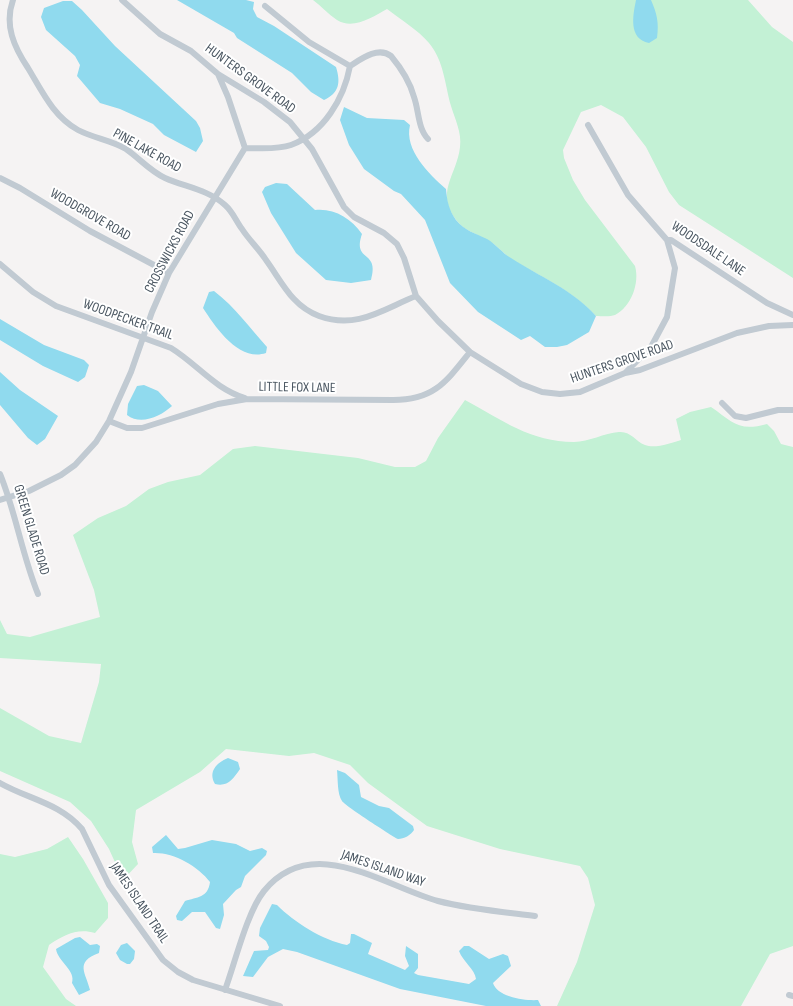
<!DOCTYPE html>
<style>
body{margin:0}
canvas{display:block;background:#f5f3f3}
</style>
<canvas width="793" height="1006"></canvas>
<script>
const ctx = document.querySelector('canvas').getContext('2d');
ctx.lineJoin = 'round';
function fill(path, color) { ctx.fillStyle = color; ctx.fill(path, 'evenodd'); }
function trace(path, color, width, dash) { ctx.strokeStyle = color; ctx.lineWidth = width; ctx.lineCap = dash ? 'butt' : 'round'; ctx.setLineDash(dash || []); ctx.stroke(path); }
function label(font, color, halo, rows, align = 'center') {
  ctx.font = font + ' "Sofia Sans Condensed",sans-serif'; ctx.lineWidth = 4; ctx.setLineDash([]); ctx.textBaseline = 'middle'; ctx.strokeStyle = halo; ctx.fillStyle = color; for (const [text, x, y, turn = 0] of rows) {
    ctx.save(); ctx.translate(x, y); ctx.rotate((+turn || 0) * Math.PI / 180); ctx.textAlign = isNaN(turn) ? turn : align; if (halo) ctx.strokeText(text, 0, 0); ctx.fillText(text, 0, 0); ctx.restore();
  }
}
const green = new Path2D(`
 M313 0H748L772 27 793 42V278L679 205 669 192 646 147 623 117 601 105 581 112 563 150 564 158 573 180 585 200 635 266C640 283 631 307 615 315 610 317 601 316 596 316 572 290 541 277 511 259 503 253 496 244 487 240 476 233 466 232 457 221 434 193 457 175 460 147 462 133 455 119 451 106 445 85 444 61 429 43 418 30 400 19 387 9 373 17 353 30 337 20 328 14 321 6 313 0Z
 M465 400C502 420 531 442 574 442 589 442 604 433 619 432 631 431 635 441 645 445 655 449 671 443 681 440L676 419 690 412 711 407C733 422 738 432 767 424L774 431 781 444 793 447V946L770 954 741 1006H557L577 962 595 905 588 878 580 866 500 849 427 826 368 783 350 765 314 753 289 756 226 749 200 772 136 810 132 842 138 864 123 880 109 849 91 821 70 802 0 771V708L49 736 81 743 99 682 101 664 0 658V620L7 634 30 637 100 617 94 590 73 535 98 518 126 506 149 489 168 482 200 475 233 449 255 446 358 458 395 467H415L426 461 438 438Z
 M68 837 83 859 108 903V918L95 933C77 928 64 935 49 945L43 967 66 999 76 1006H0V854L15 857 47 849Z`);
const water = new Path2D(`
 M177 0H246L254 2 253 9 257 17 274 26 336 67C341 83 339 93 324 100L311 92 292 73 237 38 234 33Z
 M636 0H651C657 14 659 22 657 38L649 43C628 39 633 15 636 0Z
 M63 1H72L82 10 115 46 196 121 200 128 203 141 196 152 164 135 153 124 120 109 100 103 77 76 80 65 75 56 46 30 41 17 44 8Z
 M344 107 367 118 404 120 410 125C404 150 429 174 446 189 447 201 449 210 456 220 465 231 475 233 487 239 496 244 502 253 511 258 540 277 572 289 596 316L589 332 567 345 557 347H545L530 336 521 340 478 312 450 283 425 220 401 194 394 191 364 169 349 145 340 120Z
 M276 183 287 184 315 210C334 208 351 218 362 234 352 263 380 249 371 280L351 283 326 280 296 253 271 213 262 192 265 187Z
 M214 291C236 308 249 327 267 347L266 353C239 362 216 328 203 308L209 292Z
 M0 319 44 345 84 360 89 365 85 377 78 382 43 366 0 340Z
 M0 372 20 390 58 416 45 439 37 445 28 438 0 405Z
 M144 385 158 391 172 406C161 416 141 426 127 415L128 404 137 386Z
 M228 758 238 762 240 769C233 779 228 787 215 784 208 772 216 763 228 758Z
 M337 770 345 773 359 785 361 797 379 806 389 808 413 826 414 830C411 835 404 839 398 839 395 838 344 805 342 801 337 794 338 779 337 770Z
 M166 835 178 849 185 848 212 840 236 844 250 851 262 848 267 851 266 855 245 876 241 887 236 890 223 904 224 915 220 929 216 928 205 912H192L182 921 177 920 176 916 185 901C197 897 208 898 210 882 198 866 173 852 153 853L152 847Z
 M272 904 277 905C294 922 322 940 347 945L350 943 351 934H354L372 943 368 954 405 970 409 966 405 956 406 946 418 954V968L414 973 418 975 469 984 476 979C475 969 463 962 459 951L464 946H469L489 959 503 954 508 956 511 966 493 983C497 997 525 1001 538 1000L541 1006H486L400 989 297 952 283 949 268 957 253 977 243 976 254 951 268 950 269 947 266 941 259 936 260 928Z
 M80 937 90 945 97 944 100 946 99 953C74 962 86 973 90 990L79 995 72 983C76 970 58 962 56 949L75 938Z
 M127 943 135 951 134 959 130 964H127L120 960 116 953 121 945Z`);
const minor = new Path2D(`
 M13 0C4 25 14 47 28 68 42 91 53 116 78 130 93 138 111 140 126 149 139 158 150 171 165 178 185 187 207 189 225 205 233 212 236 221 242 229 249 240 259 249 266 260 282 282 292 306 319 316 357 330 383 309 416 296
 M122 0 160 34 191 51 218 74 264 102 290 122 312 149 344 207 354 217 384 233 397 244 404 258 416 296 438 321 470 352 521 384 542 392 560 394 580 392 625 373 640 370 737 333 769 326 793 325
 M265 6 309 42 350 66
 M218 74 228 97 245 148
 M588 125 628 195 667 240H671L767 303 793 315
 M0 178 20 188 90 231 169 273
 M0 264 33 292 56 306 171 348C197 364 215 389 245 398
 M625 373 651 347 667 317 675 268 667 240
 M722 403 735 416 746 418 778 410H793
 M109 421 127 428H142L218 404 247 399 393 400C434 400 446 382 470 352
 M0 474C16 513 22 555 38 594
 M0 500 29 491 61 475 75 465 96 442 109 421 131 372 152 312 169 273 245 148C259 148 277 150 291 145 324 133 344 98 350 66 361 59 378 46 391 56 401 68 410 82 414 97 419 111 418 129 428 139
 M0 783C28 799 60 803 82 829L109 885 163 960 178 972 193 980 280 1006
 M225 990C235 963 247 912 264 891 312 832 384 886 438 901 469 909 503 912 535 916
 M789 995 793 996`);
const streetNames = [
 ["HUNTERS GROVE ROAD",250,79,36],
 ["PINE LAKE ROAD",147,151,29],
 ["WOODGROVE ROAD",90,215,30],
 ["WOODSDALE LANE",708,249,34],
 ["CROSSWICKS ROAD",170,252,-62],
 ["WOODPECKER TRAIL",128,320,20],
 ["HUNTERS GROVE ROAD",622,362,-19],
 ["LITTLE FOX LANE",297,388,1],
 ["GREEN GLADE ROAD",31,530,73],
 ["JAMES ISLAND WAY",383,869,19],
 ["JAMES ISLAND TRAIL",139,903,56]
];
fill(green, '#c3f1d5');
fill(water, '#90daee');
trace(minor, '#c1cad2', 6);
label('14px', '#4a5661', '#fff', streetNames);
</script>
